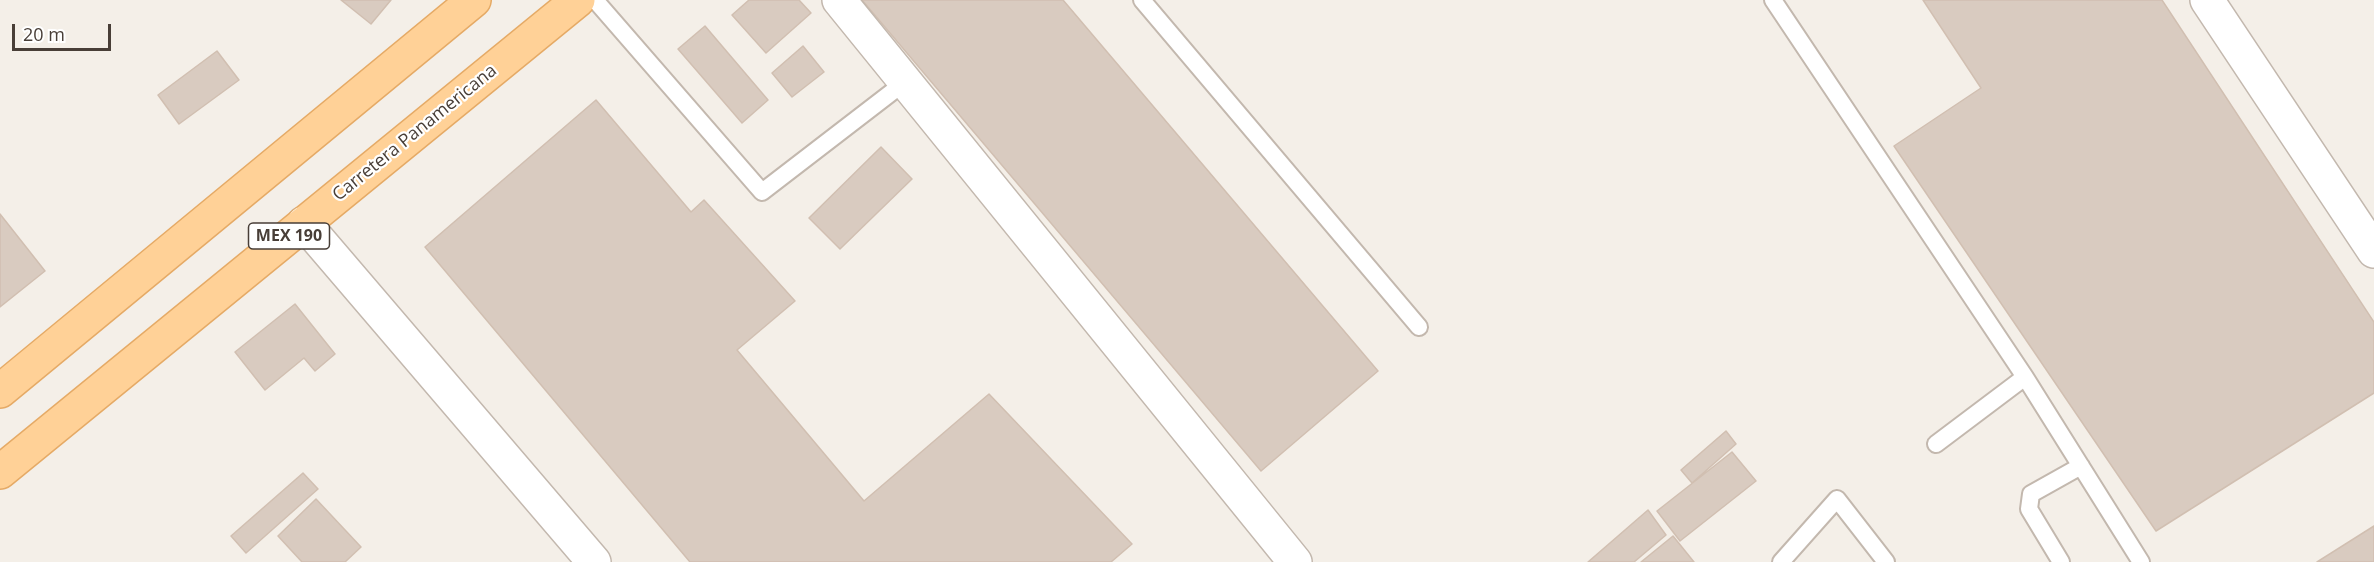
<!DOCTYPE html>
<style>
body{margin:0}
#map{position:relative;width:2374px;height:562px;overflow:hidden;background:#f4efe8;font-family:"Open Sans",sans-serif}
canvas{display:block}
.scale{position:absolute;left:12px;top:24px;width:99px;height:27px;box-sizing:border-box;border:3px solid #483e37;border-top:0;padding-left:8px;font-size:18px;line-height:21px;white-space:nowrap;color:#483e37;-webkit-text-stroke:4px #fff;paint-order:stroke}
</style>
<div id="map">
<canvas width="2374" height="562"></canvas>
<div class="scale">20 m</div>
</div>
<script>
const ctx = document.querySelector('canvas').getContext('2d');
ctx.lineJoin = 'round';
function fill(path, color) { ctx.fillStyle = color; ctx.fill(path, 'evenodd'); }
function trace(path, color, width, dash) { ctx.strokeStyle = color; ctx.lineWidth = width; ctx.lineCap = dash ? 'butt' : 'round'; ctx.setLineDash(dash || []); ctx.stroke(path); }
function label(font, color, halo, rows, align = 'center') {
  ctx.font = font + ' "Open Sans",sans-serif'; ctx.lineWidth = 4.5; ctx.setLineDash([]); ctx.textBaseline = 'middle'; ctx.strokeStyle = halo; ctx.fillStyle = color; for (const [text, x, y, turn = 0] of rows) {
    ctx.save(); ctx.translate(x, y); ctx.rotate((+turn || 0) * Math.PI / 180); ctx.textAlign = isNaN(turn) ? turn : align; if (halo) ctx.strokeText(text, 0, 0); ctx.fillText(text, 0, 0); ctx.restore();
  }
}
const building = new Path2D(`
 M341 0H391L371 24Z
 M749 0H799L811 13 766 53 732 15Z
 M862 0H1063L1378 371 1261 471Z
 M1923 0H2162L2374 322V393L2156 531 1894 146 1981 88Z
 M705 26 768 100 742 123 678 49Z
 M803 46 824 72 792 97 772 73Z
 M217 51 239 80 179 124 158 95Z
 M596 100 691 212 704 200 795 301 737 350 864 501 989 394 1132 544 1111 562H690L425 247Z
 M881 147 912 179 840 249 809 218Z
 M0 214 45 271 0 307Z
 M295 304 335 354 315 371 304 358 265 390 235 352Z
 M1726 431 1736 444 1692 483 1681 470Z
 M1732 452 1756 481 1680 541 1657 511Z
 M303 473 318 489 246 553 231 536Z
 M316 499 361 547 345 562H302L278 536Z
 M1648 510 1666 535 1634 562H1588Z
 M2374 526V562H2317Z
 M1673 536 1694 562H1641Z`);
const service = new Path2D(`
 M595 0 762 192 905 82
 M1142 0 1419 327
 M1773 0 2025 377 2141 562
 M1936 444 2025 377
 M1781 562 1837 499 1886 562
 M2061 562 2029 509 2031 494 2081 466`);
const minor = new Path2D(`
 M839 0 1295 562
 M2207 0 2374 251
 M304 223 594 562`);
const primary = new Path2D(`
 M0 391 474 0
 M0 472 578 0`);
const shields = [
 [289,236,81]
];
const shieldNames = [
 ["MEX 190",289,236]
];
const streetNames = [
 ["Carretera Panamericana",415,133,-39]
];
fill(building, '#d9cbc0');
trace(building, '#d1bfb1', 1.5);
trace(service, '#c3b8ae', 20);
trace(minor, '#c3b8ae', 36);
trace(primary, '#e5aa66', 36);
trace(service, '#fff', 16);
trace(minor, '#fff', 33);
trace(primary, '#ffd197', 33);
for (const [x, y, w] of shields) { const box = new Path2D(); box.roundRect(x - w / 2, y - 13, w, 26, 4.5); ctx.fillStyle = '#fff'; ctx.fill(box); trace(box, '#483e37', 1.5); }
label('bold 16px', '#483e37', null, shieldNames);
label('18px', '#483e37', '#fff', streetNames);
</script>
